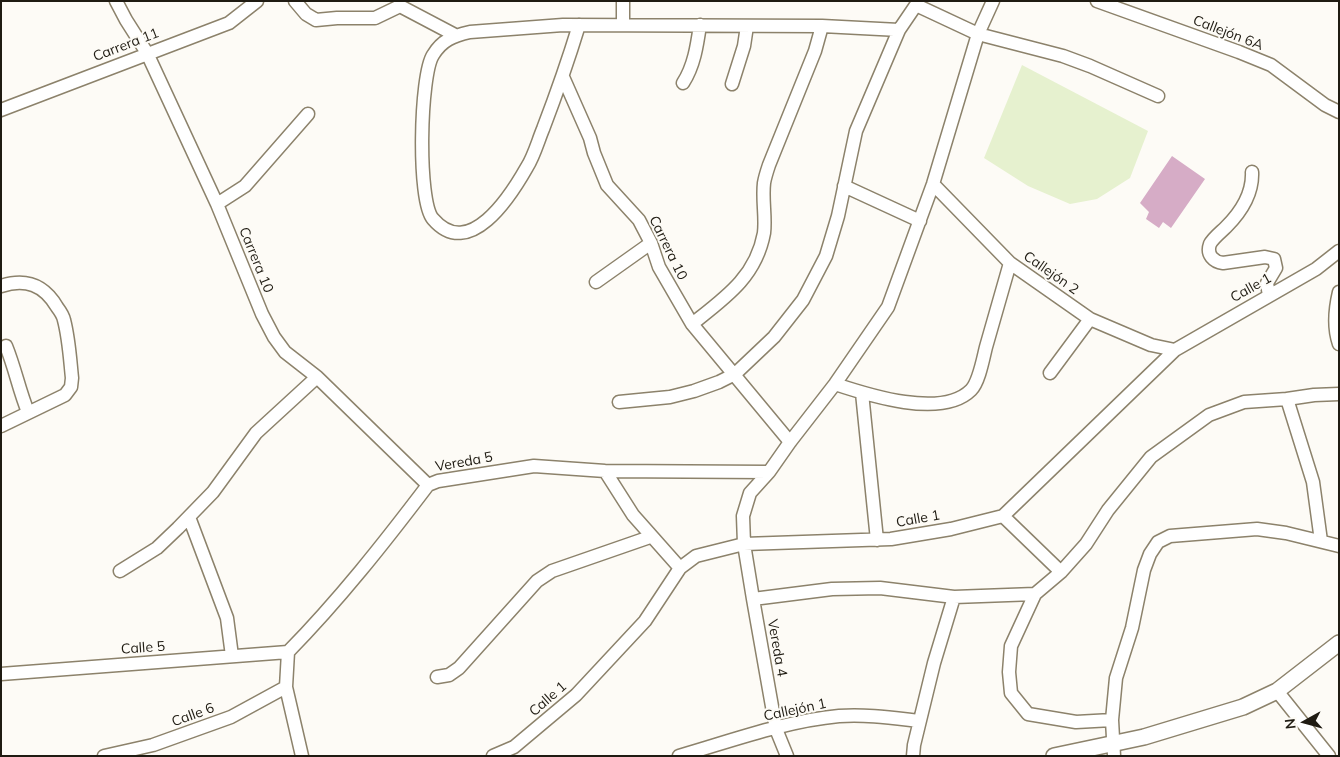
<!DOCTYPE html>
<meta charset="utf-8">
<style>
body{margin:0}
#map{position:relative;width:1340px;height:757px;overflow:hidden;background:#fdfbf6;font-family:Mulish,sans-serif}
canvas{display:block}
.frame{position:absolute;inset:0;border:2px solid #1f1b12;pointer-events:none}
.north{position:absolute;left:1280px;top:697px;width:50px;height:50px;-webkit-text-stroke:4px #fdfbf6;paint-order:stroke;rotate:263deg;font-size:14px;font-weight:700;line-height:20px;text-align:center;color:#1f1b12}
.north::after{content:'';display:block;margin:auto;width:18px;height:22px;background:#1f1b12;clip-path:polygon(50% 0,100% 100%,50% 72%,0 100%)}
</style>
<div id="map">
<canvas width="1340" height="757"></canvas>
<div class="frame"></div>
<div class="north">N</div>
</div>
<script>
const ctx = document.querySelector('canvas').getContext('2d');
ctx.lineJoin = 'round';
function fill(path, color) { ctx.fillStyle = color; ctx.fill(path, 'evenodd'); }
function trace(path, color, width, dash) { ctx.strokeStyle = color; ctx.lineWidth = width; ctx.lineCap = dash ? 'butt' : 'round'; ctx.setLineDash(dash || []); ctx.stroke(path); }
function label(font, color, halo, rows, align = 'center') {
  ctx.font = font + ' Mulish,sans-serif'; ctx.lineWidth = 4; ctx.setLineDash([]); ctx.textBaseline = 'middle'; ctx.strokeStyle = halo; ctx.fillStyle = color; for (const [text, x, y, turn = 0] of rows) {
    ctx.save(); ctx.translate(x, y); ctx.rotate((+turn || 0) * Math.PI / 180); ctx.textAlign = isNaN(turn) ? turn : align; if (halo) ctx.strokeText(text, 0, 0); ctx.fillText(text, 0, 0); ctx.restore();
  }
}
const green = new Path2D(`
 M1022 65 1148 131 1130 178 1097 199 1070 204 1028 186 984 158Z`);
const building = new Path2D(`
 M1172 156 1205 179 1171 228 1163 222 1159 228 1146 219 1149 212 1140 203Z`);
const minor = new Path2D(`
 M116 1 126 20 147 53 217 204 262 314 274 337 285 352 317 377 428 485
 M295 1 306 14 316 20 337 18H375L400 6 455 35
 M623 1V25
 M1097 1 1239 52 1271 65 1325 105 1339 112
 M579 25C568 61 556 95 543 129 538 141 534 156 527 167 510 197 469 261 433 219 417 201 420 75 433 55 442 40 453 36 470 32L563 25 822 26 899 30
 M563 77 590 138 594 153 607 185 639 220 651 243 659 267 692 324 790 442
 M683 83C694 66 697 46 700 25
 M732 84 744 46 747 26
 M1 110 229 23 257 1
 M1252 172C1253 194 1241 212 1226 227 1221 232 1213 238 1210 244 1206 255 1214 262 1223 263L1265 257 1274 259 1276 268 1267 283 1269 296
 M933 184 1010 263 1090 319 1151 345 1175 350
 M844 186 920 221
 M217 204 245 186 308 114
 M596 282 651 243
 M1 286C26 278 44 285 57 307 60 311 63 315 64 320 69 339 70 359 72 378L71 387 65 395 1 426
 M1339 292C1335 309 1333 327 1339 344
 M692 324C725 298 756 277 764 233 766 217 762 200 764 183 765 177 767 171 769 165L815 51 822 26
 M6 346C15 368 19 390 28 412
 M1050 373 1090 319
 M835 384C868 395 942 419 971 390 979 382 983 359 986 347 994 319 1002 291 1010 263
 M862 393 877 540
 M619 402 670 397 694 391 719 382 735 374 774 337 803 300 826 256 838 216 856 131 899 30 916 5 978 34 1063 56 1090 66 1158 96
 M605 471 633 515 680 568
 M1003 516 1061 572
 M189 517 227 618 232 656
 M1321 541 1313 482 1287 399 1314 395 1339 394
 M120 571 157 548 178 528 213 492 256 433 317 377
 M753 599 832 589 880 588 954 597 1035 594
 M1 674 288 652
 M437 677 449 675 459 668 537 581 552 571 650 537
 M1277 691 1329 756
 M1112 720 1076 722 1028 714 1011 693 1009 672 1011 646 1035 594 1061 572 1086 544 1108 510 1151 457 1209 415 1244 402 1287 399
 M104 756 153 745 231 717 286 687
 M302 756 286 687 288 652C339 600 384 543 428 485L438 481 534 466 605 471 769 472
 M493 756 514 747 576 695 645 621 680 568 696 556 744 544 891 539 951 529 1003 516 1175 350 1316 269 1339 251
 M679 756C731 741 785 721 839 716 866 714 893 718 919 721
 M787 756 776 729 753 599 744 544 743 516 750 493 769 472 790 442 835 384 888 307 933 184 978 34 993 1
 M913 756 914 745 934 663 954 597
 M1114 756 1112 720 1116 678 1132 628 1144 570 1150 554 1158 542 1170 536 1257 529 1286 533 1339 546`);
const major = new Path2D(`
 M1054 756 1144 737 1243 707 1277 691 1339 643`);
const streetNames = [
 ["Callejón 6A",1228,33,21],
 ["Carrera 11",126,45,-21],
 ["Carrera 10",668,248,64],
 ["Carrera 10",256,260,68],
 ["Callejón 2",1051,273,35],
 ["Calle 1",1251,288,-29],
 ["Vereda 5",464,462,-10],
 ["Calle 1",918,519,-10],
 ["Calle 5",143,648,-4],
 ["Vereda 4",777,648,80],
 ["Calle 1",548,699,-41],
 ["Callejón 1",795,710,-12],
 ["Calle 6",193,715,-20]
];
fill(green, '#e6f1cf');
fill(building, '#d6acc6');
trace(minor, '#8c826b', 15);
trace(major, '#8c826b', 18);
trace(minor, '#fff', 12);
trace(major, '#fff', 15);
label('14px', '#1f1b12', '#fdfbf6', streetNames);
</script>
